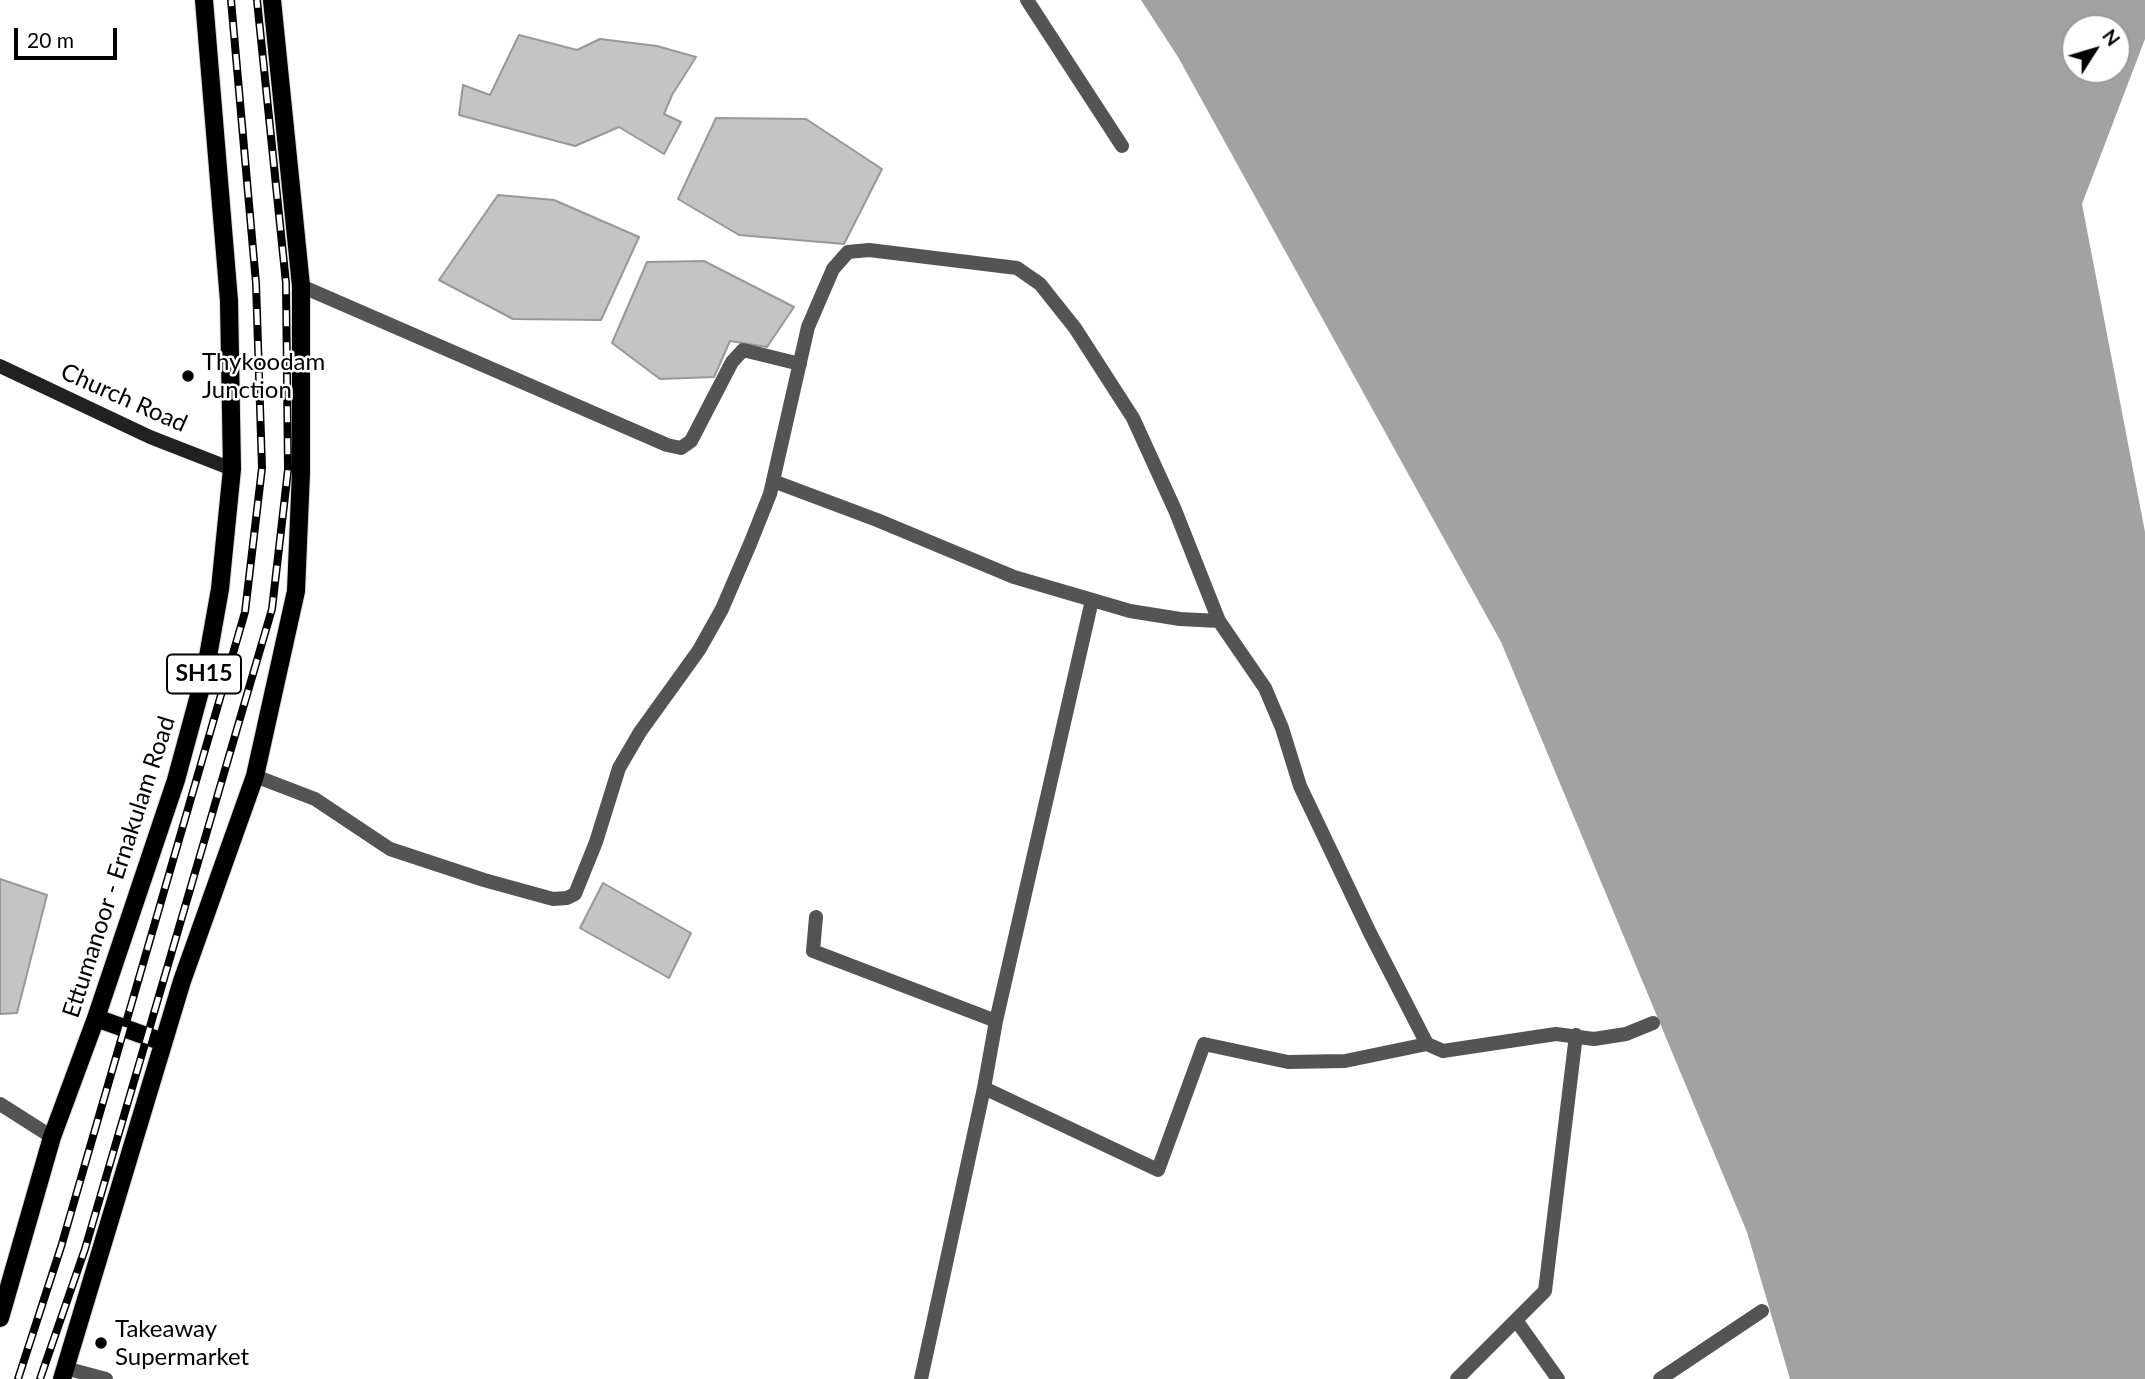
<!DOCTYPE html>
<style>
body{margin:0}
#map{position:relative;width:2145px;height:1379px;overflow:hidden;background:#fff;font-family:Lato,sans-serif}
canvas{display:block}
.north{position:absolute;left:2061px;top:14px;width:70px;height:70px;box-sizing:border-box;background:#fff;border:2px solid #999;border-radius:50%;rotate:53deg;font-size:19px;font-weight:700;line-height:28px;text-align:center;color:#000}
.north::after{content:'';display:block;margin:auto;width:24px;height:32px;background:#000;clip-path:polygon(50% 0,100% 100%,50% 72%,0 100%)}
.scale{position:absolute;left:14px;top:28px;width:103px;height:32px;box-sizing:border-box;border:4px solid #000;border-top:0;padding-left:9px;font-size:21px;line-height:24px;white-space:nowrap;color:#000;-webkit-text-stroke:5px #fff;paint-order:stroke}
</style>
<div id="map">
<canvas width="2145" height="1379"></canvas>
<div class="north">N</div>
<div class="scale">20 m</div>
</div>
<script>
const ctx = document.querySelector('canvas').getContext('2d');
ctx.lineJoin = 'round';
function fill(path, color) { ctx.fillStyle = color; ctx.fill(path, 'evenodd'); }
function trace(path, color, width, dash) { ctx.strokeStyle = color; ctx.lineWidth = width; ctx.lineCap = dash ? 'butt' : 'round'; ctx.setLineDash(dash || []); ctx.stroke(path); }
function label(font, color, halo, rows, align = 'center') {
  ctx.font = font + ' Lato,sans-serif'; ctx.lineWidth = 5; ctx.setLineDash([]); ctx.textBaseline = 'middle'; ctx.strokeStyle = halo; ctx.fillStyle = color; for (const [text, x, y, turn = 0] of rows) {
    ctx.save(); ctx.translate(x, y); ctx.rotate((+turn || 0) * Math.PI / 180); ctx.textAlign = isNaN(turn) ? turn : align; if (halo) ctx.strokeText(text, 0, 0); ctx.fillText(text, 0, 0); ctx.restore();
  }
}
const water = new Path2D(`
 M1141 0H2145V39L2082 204 2145 532V1379H1790L1747 1232 1501 642 1178 57ZM2075 28H2117V70H2075Z`);
const building = new Path2D(`
 M519 35 577 50 600 39 657 46 696 57 672 95 664 114 681 122 664 154 619 127 575 146 459 115 463 85 490 95Z
 M716 118 806 119 882 169 844 244 739 235 678 199Z
 M498 195 554 200 639 237 601 320 513 319 439 280Z
 M704 261 794 307 767 347 730 341 714 377 660 379 612 343 647 262Z
 M0 879 47 895 17 1013 0 1014Z
 M603 883 691 933 669 978 580 928Z`);
const street = new Path2D(`
 M1027 0 1122 146
 M301 286 667 445 681 448 691 441 732 362 743 350 800 364
 M1219 621 1265 688 1282 728 1300 786 1370 933 1427 1044 1443 1051 1556 1034 1594 1039 1626 1034 1653 1023
 M255 776 315 799 390 849 484 880 553 899 567 898 575 894 596 842 619 768 640 732 699 650 722 609 750 544 770 494 808 327 833 269 848 252 869 250 1017 268 1040 284 1075 328 1133 418 1175 510 1219 621 1180 619 1130 611 1014 577 877 520 773 481
 M816 917 813 951 996 1021 984 1088 1158 1170 1204 1044 1288 1062 1345 1061 1427 1044
 M996 1021 1092 600
 M0 1104 52 1137
 M1516 1320 1558 1379
 M65 1368 106 1379
 M921 1379 984 1088
 M1457 1379 1545 1291 1576 1035
 M1660 1379 1762 1311`);
const secondary = new Path2D(`
 M0 366 150 437 232 469`);
const primary = new Path2D(`
 M96 1018 163 1042
 M0 1318 52 1137 96 1018 176 780 205 673 220 589 232 469 229 301 204 0
 M62 1379 182 981 255 776 296 591 301 472V286L272 0`);
const rail = new Path2D(`
 M18 1379 61 1247 245 612 262 468 256 283 231 0
 M40 1379 85 1249 272 609 288 470 286 283 257 0`);
const markers = [
 [188,376,7,"#000"],
 [101,1343,7,"#000"]
];
const shields = [
 [204,674,74]
];
const shieldNames = [
 ["SH15",204,674]
];
const poiNames = [
 ["Thykoodam",202,362],
 ["Junction",202,390],
 ["Takeaway",115,1329],
 ["Supermarket",115,1357]
];
const streetNames = [
 ["Church Road",124,398,24],
 ["Ettumanoor - Ernakulam Road",119,867,-72]
];
fill(water, '#a2a2a2');
fill(building, '#c4c4c4');
trace(building, '#989898', 2);
trace(primary, '#dbdbdb', 20);
trace(street, '#545454', 14);
trace(secondary, '#212121', 14);
trace(primary, '#000', 18);
trace(rail, '#000', 8);
trace(rail, '#fff', 5, [16]);
for (const [x, y, r, color] of markers) { const dot = new Path2D(); dot.arc(x, y, r, 0, 2 * Math.PI); ctx.fillStyle = color; ctx.fill(dot); trace(dot, '#fff', 2.5); }
for (const [x, y, w] of shields) { const box = new Path2D(); box.roundRect(x - w / 2, y - 19.5, w, 39, 5); ctx.fillStyle = '#fff'; ctx.fill(box); trace(box, '#000', 2); }
label('bold 23px', '#000', null, shieldNames);
label('24px', '#000', '#fff', poiNames, 'left');
label('24px', '#000', '#fff', streetNames);
</script>
